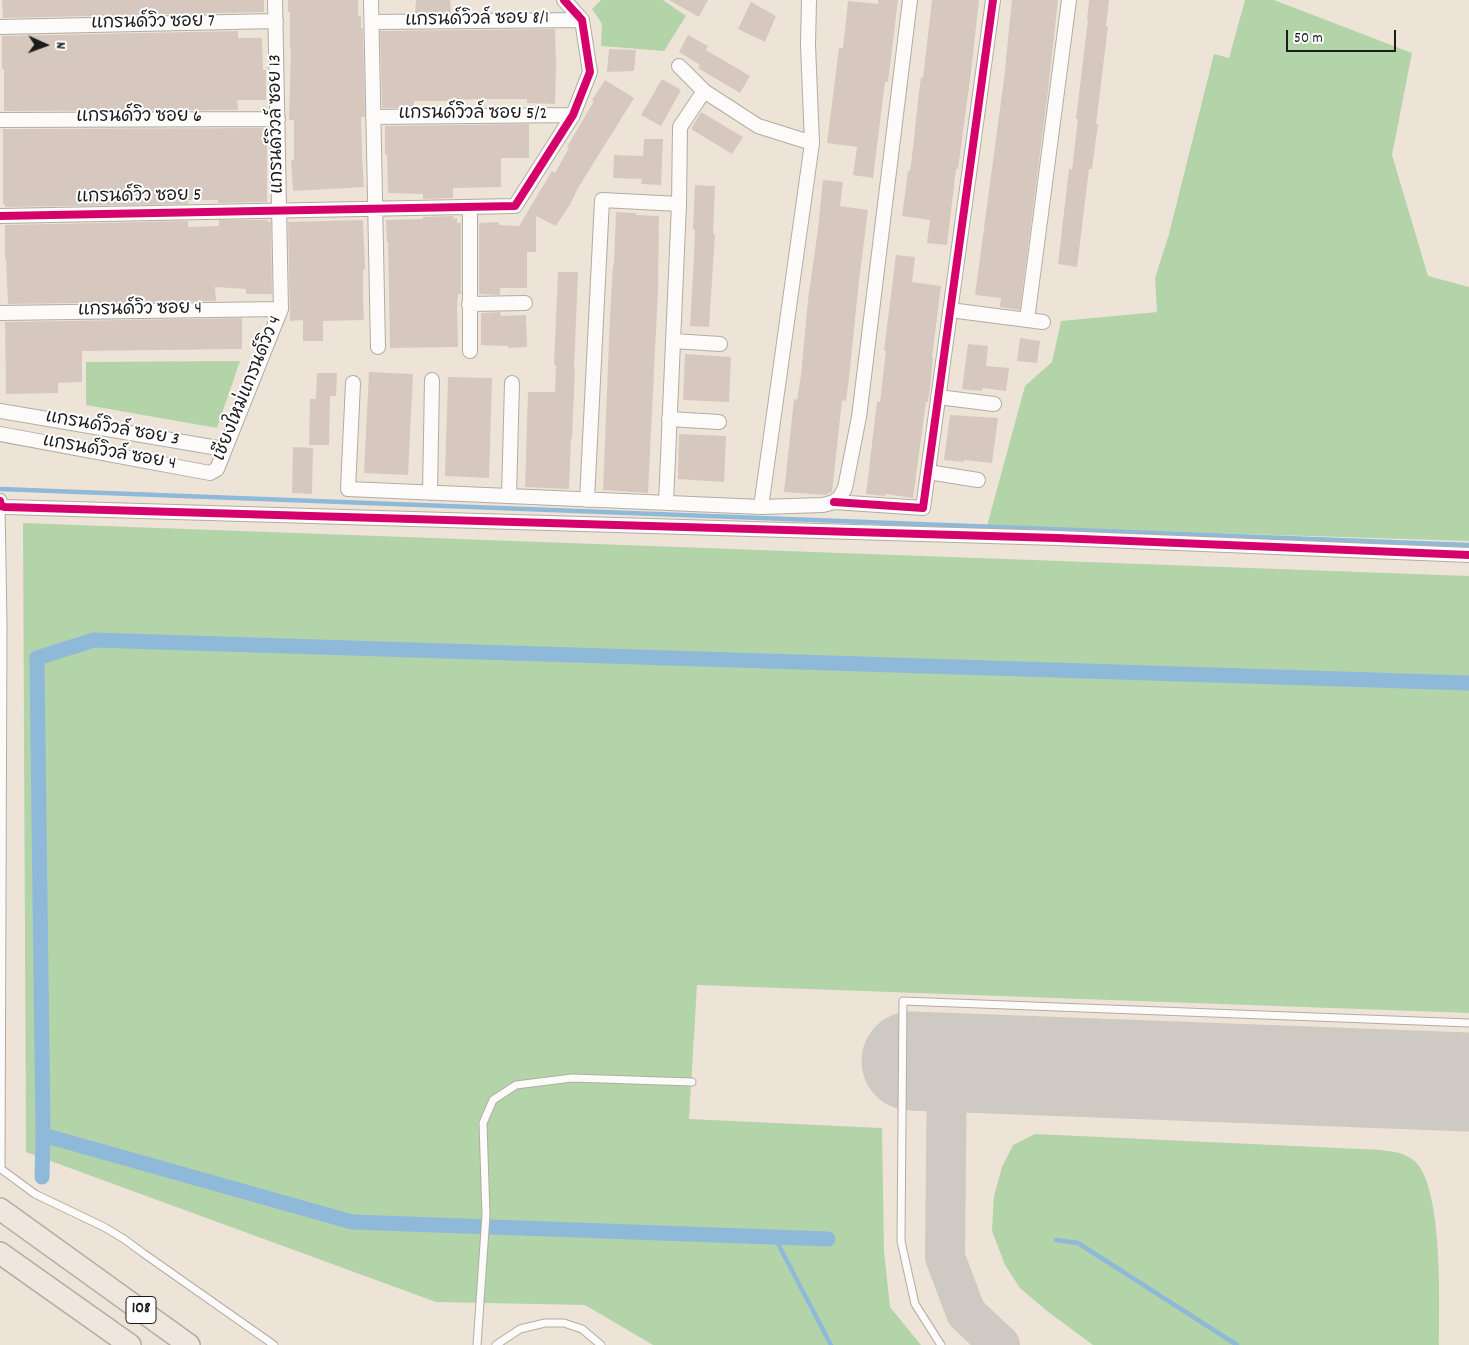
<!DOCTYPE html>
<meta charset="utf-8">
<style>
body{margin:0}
#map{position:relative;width:1469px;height:1345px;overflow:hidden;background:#ede4d7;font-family:Dekko,sans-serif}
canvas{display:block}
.north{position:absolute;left:20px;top:20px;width:50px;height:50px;-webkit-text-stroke:4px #fff;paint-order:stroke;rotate:92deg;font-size:14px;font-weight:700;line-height:20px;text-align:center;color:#1c1c1c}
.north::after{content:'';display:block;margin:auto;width:18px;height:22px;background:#1c1c1c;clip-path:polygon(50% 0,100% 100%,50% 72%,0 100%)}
.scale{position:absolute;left:1286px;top:30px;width:110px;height:22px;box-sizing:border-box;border:2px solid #1c1c1c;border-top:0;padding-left:6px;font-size:15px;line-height:18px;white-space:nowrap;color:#1c1c1c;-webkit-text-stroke:4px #fff;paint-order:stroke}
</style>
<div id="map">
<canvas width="1469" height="1345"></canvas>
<div class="north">N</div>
<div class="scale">50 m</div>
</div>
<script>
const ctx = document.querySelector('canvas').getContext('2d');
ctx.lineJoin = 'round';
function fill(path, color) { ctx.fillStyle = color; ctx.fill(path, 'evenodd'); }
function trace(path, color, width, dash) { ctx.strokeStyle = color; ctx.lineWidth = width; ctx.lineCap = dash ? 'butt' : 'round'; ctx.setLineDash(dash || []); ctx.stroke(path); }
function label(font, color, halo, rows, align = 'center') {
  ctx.font = font + ' Dekko,"Playpen Sans Thai",sans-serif'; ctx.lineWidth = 4; ctx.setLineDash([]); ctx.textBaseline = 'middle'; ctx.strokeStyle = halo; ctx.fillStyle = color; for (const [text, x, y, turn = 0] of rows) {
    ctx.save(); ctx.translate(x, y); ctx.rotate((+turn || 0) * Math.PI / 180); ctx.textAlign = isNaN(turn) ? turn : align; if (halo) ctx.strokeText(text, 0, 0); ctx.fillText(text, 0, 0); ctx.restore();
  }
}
const green = new Path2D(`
 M601 0H663L686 16 664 51 601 46 602 24 592 9Z
 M1245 0H1274L1412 53 1392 155 1428 276 1469 287V541L987 526 1025 386 1052 362 1061 321 1157 312 1155 278 1169 234 1214 54 1229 58Z
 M240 361 217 428 86 405V362Z
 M23 523 1469 576V1013L697 985 689 1119 882 1128 884 1251 890 1307 921 1345H653L585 1305 436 1302 26 1152Z
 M1035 1134 1360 1149C1377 1150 1397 1149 1412 1159 1444 1180 1439 1308 1439 1345H1093L1047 1311 1020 1288 1005 1265 992 1231 994 1196 1002 1167 1013 1145Z`);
const stream = new Path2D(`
 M0 489 1469 545
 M775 1238 831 1345
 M1056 1240 1078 1243 1237 1345`);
const canal = new Path2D(`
 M43 1135 352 1222 828 1239
 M42 1177 43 1135 37 658 94 640 1469 683`);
const taxiway = new Path2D(`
 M947 1063 945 1257 966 1313 1000 1345`);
const runway = new Path2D(`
 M911 1061 1469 1082`);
const building = new Path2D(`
 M2 0H264V12L3 18Z
 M288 0H358V16H361V28H363L365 116 364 117H361L362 157 364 187 293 191 291 160H294V120H289L291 49H290V12H288Z
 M416 0H450L451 12 415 13Z
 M669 0H708L699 17Z
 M878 0H898L888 82H885L873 178 853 175 857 147 827 143 839 48H843L848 1 878 4Z
 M932 0H979L971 72 958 169H956L947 245 927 243 930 220 902 216 908 171H910L913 148 918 100 921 77 923 78Z
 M1012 0H1058L1048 91 1020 310 1000 307 1001 298 975 295 1004 79Z
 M1089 0H1109L1106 26H1108L1096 124H1098L1095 146 1092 169H1089L1077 267 1058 264 1069 169 1072 170 1075 144 1078 119H1076L1088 20H1087Z
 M751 2 776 16 765 42 738 29Z
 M555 29 556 64 555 104 527 103V99H481L447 100V101H414V108H382L380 31Z
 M238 31V38H262L263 70H266V100H237L238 110 4 111V69H2V36Z
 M688 35 708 46 706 50 750 76 740 93 698 68 700 65 679 52Z
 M609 49 636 50 634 71 607 72Z
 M662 79 681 90 661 126 641 115Z
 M605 80 634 98 578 188 569 207H568L556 226 536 216V252H527V288H500V295L479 294V223L499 222V225L519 226 552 171 555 173 569 148 567 147 594 101 592 100Z
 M701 112 743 137 732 154 691 129Z
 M529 124V158H501V187L453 188V198L423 199V194L388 193 387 155H385V126Z
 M267 128V202L218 203V200H188V204L5 207V204H3V129Z
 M644 139H663L661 185 641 184 642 179 613 178 614 155 643 156Z
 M823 180 843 182 840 206 868 210 859 281 849 378 846 401 842 400 832 492 825 495 784 492 794 399 797 400 801 375 808 300 818 229Z
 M695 185 715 186 713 234H715L709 327 690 326 694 256 695 230H693Z
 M616 212 636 213V215L659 216 658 290 648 493 603 490 610 316 613 265H614Z
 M453 216V219L457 218V223H461V294H458L457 307 458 347 390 348 388 242H387L386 220 423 219V217Z
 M219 220H268V222H271L272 294H246V289L215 287 216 301 8 304 6 259H5V225L188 221V227L219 226Z
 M363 220 365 270H363V300L364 320 323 321V341H303V320L290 321 288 222Z
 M896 255 915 257 912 282 941 286 932 357H933L931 379 928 402H926L913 498 886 494 885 496 866 494 877 402H880L883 376 886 351 884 350Z
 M558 272H578L574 369H575L572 439H571L569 489 525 487 528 392H555L556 365H554Z
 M500 312 501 316 526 315 527 347 508 348V346L481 345V313Z
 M242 318V349L82 351V382L58 383V393L6 394 5 322Z
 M1020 338 1040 341 1037 363 1017 361Z
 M968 344 988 346 986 366 1009 368 1006 391 983 388 982 391 962 389Z
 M685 354 731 357 729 402 683 400Z
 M369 372 413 374 408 475 364 473Z
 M317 373H337L336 396H330L329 445H309L310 399H316Z
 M448 377 492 378 489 478 445 476Z
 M950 415 998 418 992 463 964 460V462L944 460Z
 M679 434 726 436 724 482 678 479Z
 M293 447 313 448 312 494 292 493Z`);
const service = new Path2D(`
 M1 506 3 623 1 1169 35 1194 104 1227 124 1239 143 1253 274 1345
 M477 1345 486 1215 483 1123 493 1100 516 1085 572 1078 692 1082
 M496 1345 520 1329 545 1323H564L582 1329 601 1345
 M941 1345 915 1304 901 1241 903 1001 1469 1023`);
const minor = new Path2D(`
 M371 0 378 347
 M372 22 582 20
 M0 27 276 21
 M679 66 704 91 758 126 812 143
 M373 117 573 115
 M0 120 278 119
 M0 216 515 206 573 115 590 72 582 20 564 0
 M469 304 525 303
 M950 310 1043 322
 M0 313 281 309
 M1027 320 1069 0
 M673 341 720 344
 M470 351V207
 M353 383 348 489 761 507 823 505 834 502 840 497 845 488 859 417 910 0
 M938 397 994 404
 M0 411 224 449
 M669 419 719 422
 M0 434 210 473 217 469 281 309 275 0
 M928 472 978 480
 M430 493 432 380
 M509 496 512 383
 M587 500 602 200 679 204
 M0 501 1 506 5 507 1057 538 1469 555
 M834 502 923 508 993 0
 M666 503 679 204 680 127 704 91
 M761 507 812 143 808 45 809 0`);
const primary = new Path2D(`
 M0 1209 189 1345
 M0 1253 130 1345`);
const cycleway = new Path2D(`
 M0 216 515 206 573 115 590 72 582 20 564 0
 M0 501 1 506 5 507 1057 538 1469 555
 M834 502 923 508 993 0`);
const shields = [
 [141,1310,30]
];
const shieldNames = [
 ["108",141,1310]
];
const streetNames = [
 ["แกรนด์วิวล์ ซอย 8/1",477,21,-1],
 ["แกรนด์วิว ซอย 7",153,24,-1],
 ["แกรนด์วิวล์ ซอย 5/2",473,116],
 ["แกรนด์วิว ซอย 6",139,119],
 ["แกรนด์วิวล์ ซอย 13",278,124,-91],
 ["แกรนด์วิว ซอย 5",139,198,-1],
 ["แกรนด์วิว ซอย 4",140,311,-1],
 ["เชียงใหม่แกรนด์วิว 4",249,389,-68],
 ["แกรนด์วิวล์ ซอย 3",112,430,10],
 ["แกรนด์วิวล์ ซอย 4",109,454,10]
];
fill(green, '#b3d4a8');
trace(stream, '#8fb9d8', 4.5);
trace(canal, '#8fb9d8', 15);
trace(taxiway, '#cec9c2', 40);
trace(runway, '#cec9c2', 99);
fill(building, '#d7c8bf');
trace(service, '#b2aca5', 9);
trace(minor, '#b2aca5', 16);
trace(primary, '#b2aca5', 24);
trace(service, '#fcfbf9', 7);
trace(minor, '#fcfbf9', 14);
trace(primary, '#efe6de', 21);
trace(cycleway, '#d6006c', 8);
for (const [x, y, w] of shields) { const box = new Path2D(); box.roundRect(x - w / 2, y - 13.5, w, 27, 4); ctx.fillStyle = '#fff'; ctx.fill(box); trace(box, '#1c1c1c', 1); }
label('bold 16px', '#1c1c1c', null, shieldNames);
label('18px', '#1c1c1c', '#fff', streetNames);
</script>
